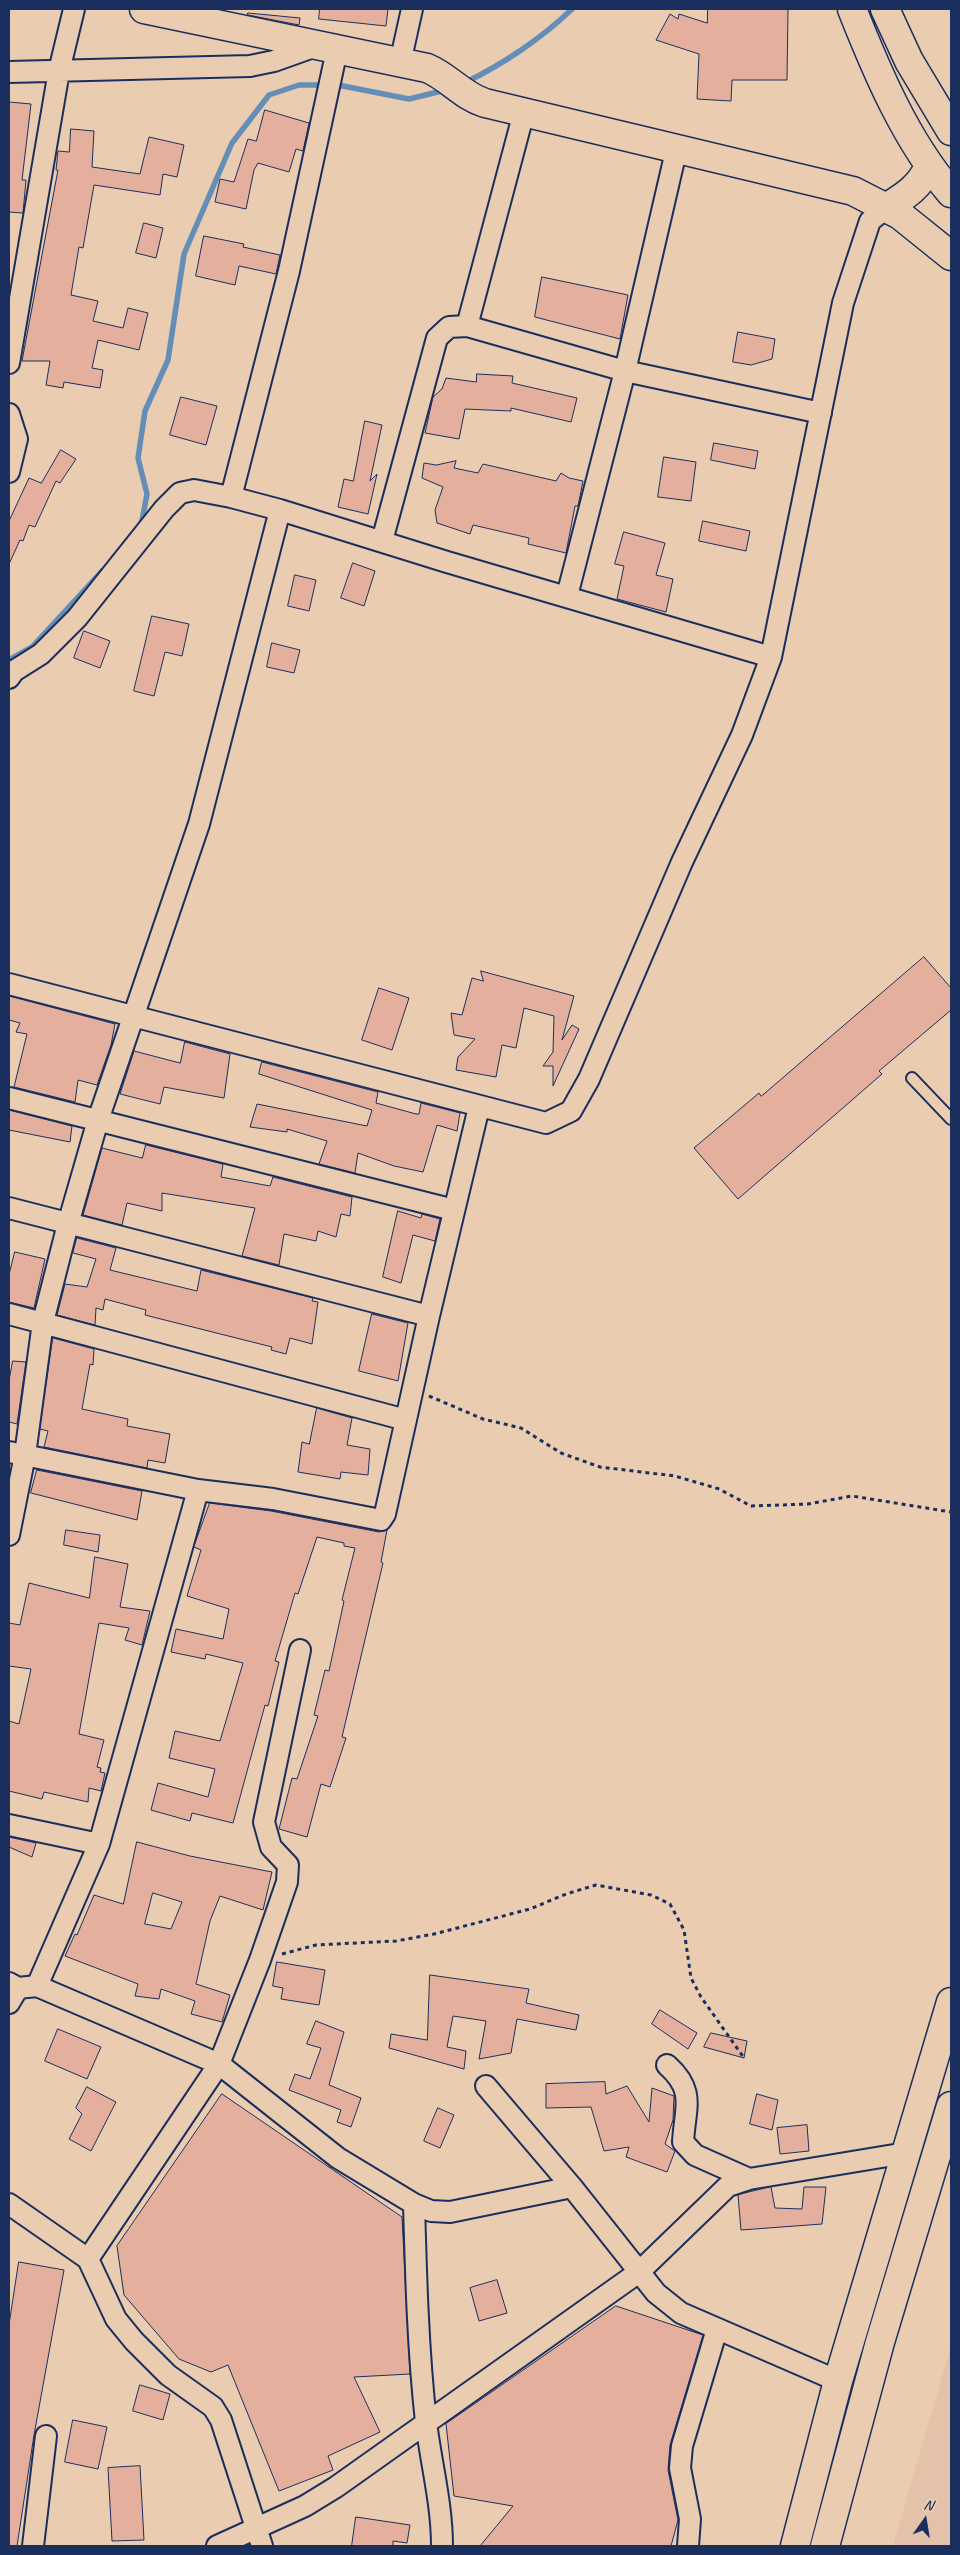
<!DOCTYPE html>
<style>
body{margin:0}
#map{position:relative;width:960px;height:2555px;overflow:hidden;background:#eacdb0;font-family:Caveat,sans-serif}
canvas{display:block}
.frame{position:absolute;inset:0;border:10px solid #1b2f5e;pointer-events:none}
.north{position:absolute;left:900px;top:2495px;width:50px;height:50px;-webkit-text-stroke:4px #eacdb0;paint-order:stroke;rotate:13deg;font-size:14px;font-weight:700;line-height:20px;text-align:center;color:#1b2f5e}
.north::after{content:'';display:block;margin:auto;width:18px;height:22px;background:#1b2f5e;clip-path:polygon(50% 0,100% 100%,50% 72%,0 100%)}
</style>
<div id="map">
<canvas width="960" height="2555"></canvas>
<div class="frame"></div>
<div class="north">N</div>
</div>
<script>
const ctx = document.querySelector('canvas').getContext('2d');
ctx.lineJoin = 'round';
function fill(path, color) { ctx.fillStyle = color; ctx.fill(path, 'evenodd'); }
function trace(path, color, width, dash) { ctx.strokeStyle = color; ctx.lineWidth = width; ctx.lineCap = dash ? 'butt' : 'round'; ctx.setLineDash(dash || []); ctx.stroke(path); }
const built = new Path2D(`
 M951 2346V2546H893L895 2538Z`);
const stream = new Path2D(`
 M464 83C502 65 542 38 572 9
 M141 526 147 494 138 458 145 411 168 360 184 254 232 143 269 95 299 85H338L409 99 446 90
 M9 660 32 647 102 571`);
const building = new Path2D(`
 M320 9H388L386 26 319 19Z
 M708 9H788L787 80H732L731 101 697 99 699 54 656 40 670 14 678 19 679 14 707 23Z
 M248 13 300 18 299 25 248 15Z
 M9 102 31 104 22 180H26L23 213 9 212Z
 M265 110 309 123 303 151 296 149 289 172 258 163 254 170 246 209 215 202 220 179 234 182 248 139 256 141Z
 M71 129 94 131 92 167 140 174 149 137 184 145 177 177 163 174 160 195 94 185 83 248 79 247 71 295 98 301 93 321 123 328 128 308 148 313 139 350 98 340 92 368 103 370 100 388 64 382 63 388 46 385 50 361H22L58 170H56L58 151 69 152Z
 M144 223 163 228 156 258 136 253Z
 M204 236 244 244 243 247 280 255 276 274 239 266 235 285 196 276Z
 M542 277 628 295 620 339 535 317Z
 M738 332 775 339 772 359 751 365 733 362Z
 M477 374 513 376 512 383 577 398 571 422 511 408V411L465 409 459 439 425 433 433 397 442 389 446 378 476 382Z
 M181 397 217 406 206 445 170 435Z
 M365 421 382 425 370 481 377 474 368 514 338 507 344 479 353 481Z
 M714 443 758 451 755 469 711 460Z
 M61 450 76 459 60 483 56 481 35 527 29 525 23 541 20 540 9 564V521L29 478 41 483Z
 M664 457 696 462 691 501 658 497Z
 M456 461 454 468 478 473 483 464 556 481 561 473 569 478 583 481 578 506H575L566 553 528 544 529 538 473 525 470 534 437 523 435 510 443 487 422 478 424 463 436 465Z
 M703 521 750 531 746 551 699 541Z
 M624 532 665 543 656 575 673 579 666 612 617 599 624 566 615 564Z
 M353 563 375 571 364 606 341 598Z
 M295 575 316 580 309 611 288 606Z
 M152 616 189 624 182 656 165 652 154 696 134 691Z
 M84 631 110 641 100 668 74 658Z
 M272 643 300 650 294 673 267 667Z
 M924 957 951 988V1010L879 1071 882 1074 738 1199 694 1148 759 1093 761 1096Z
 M481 971 574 996 562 1040 572 1025 579 1029 553 1086V1066H543L553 1052 554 1016 524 1008 516 1048 502 1045 496 1077 456 1070 458 1057 475 1039 454 1035 451 1013 462 1015 472 978 483 981Z
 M379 988 409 998 392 1050 362 1040Z
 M9 996 115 1024 111 1045 97 1085 78 1080 75 1102 14 1087 27 1034 16 1032 20 1023 9 1020Z
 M185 1042 230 1054 224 1098 164 1087 160 1104 120 1094 134 1051 180 1063Z
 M262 1062 378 1092 376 1103 416 1114H419L421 1103 460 1113 457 1131 437 1125 423 1172 394 1166 358 1153 355 1173 319 1164 327 1141 287 1129V1132L250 1127 257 1104 367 1126 372 1110 259 1074Z
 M9 1110 72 1126 70 1142 9 1130Z
 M146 1145 223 1164 221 1177 270 1186 273 1177 352 1197 350 1216 341 1214 336 1237 318 1231 316 1241 284 1234 279 1265 242 1256 255 1208 162 1193V1211L127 1203 122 1225 83 1215 102 1148 142 1158Z
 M398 1211 421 1218 422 1214 440 1219 435 1241 413 1235 401 1283 383 1277Z
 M77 1238 116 1248 110 1270 197 1291 201 1270 313 1298 312 1301 318 1302 312 1344 290 1338 286 1354 271 1350 272 1347 145 1315 146 1310 105 1299 103 1310 96 1308 95 1325 57 1315 65 1284 87 1287 96 1259 73 1253Z
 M15 1252 45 1259 34 1308 9 1302V1275Z
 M372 1314 408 1323 398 1381 359 1371Z
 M53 1338 94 1349 93 1365 90 1364 82 1409 128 1419 127 1426 170 1434 165 1463 148 1460 147 1468 44 1447 48 1431 40 1429Z
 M13 1361 26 1362 17 1424 9 1422V1381Z
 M317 1408 352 1418 347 1445 370 1449 368 1475 341 1472 340 1479 298 1472 302 1442 309 1444Z
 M37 1470 142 1491 137 1520 31 1493Z
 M210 1503 271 1511 379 1532 387 1530 381 1562 383 1563 342 1737 346 1738 330 1787 321 1784 307 1837 279 1829 292 1778 297 1779 318 1716 314 1715 325 1670 329 1671 344 1601 342 1600 355 1548 344 1546V1543L317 1537 298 1594 295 1593 275 1661 279 1662 268 1706 265 1705 233 1823 192 1813 190 1821 151 1810 158 1783 208 1797 215 1769 169 1758 175 1731 220 1741 243 1663 206 1654 205 1659 171 1652 176 1629 223 1639 229 1609 187 1596 201 1550 194 1547Z
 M66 1530 100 1535 98 1552 64 1545Z
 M95 1557 128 1564 120 1607 150 1611 142 1645 125 1640 129 1628 99 1623 79 1734 104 1740 97 1767 101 1768 100 1772 105 1773 101 1791 89 1788 88 1802 44 1792 42 1799 9 1791V1721L19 1724 31 1669 9 1666V1623L20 1625 29 1583 89 1598Z
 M9 1837 36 1843 32 1857 9 1847Z
 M137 1842 190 1856 272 1872 263 1910 220 1896 210 1921 196 1984 230 1995 222 2022 191 2014 195 2001 161 1989 159 1999 135 1996 138 1984 65 1956 75 1934 77 1935 94 1895 123 1904ZM153 1893 182 1902 171 1929 145 1924Z
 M277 1962 325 1970 319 2005 281 1999 283 1988 273 1986Z
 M430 1975 529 1989 526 2003 579 2015 576 2030 517 2019 511 2053 479 2059 486 2021 453 2016 447 2047 466 2051 464 2069 389 2048 391 2034 427 2040Z
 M660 2010 697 2033 688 2049 652 2024Z
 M316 2021 344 2032 329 2085 361 2098 351 2127 337 2122 341 2110 289 2090 295 2074 310 2079 321 2048 307 2044Z
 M58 2029 101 2047 87 2079 45 2061Z
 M711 2033 747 2041 744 2058 704 2047Z
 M605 2082 606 2094 627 2086 649 2122 652 2088 674 2096 673 2120 665 2144 675 2151 667 2172 626 2157 629 2147 604 2151 591 2107 546 2108V2084Z
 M87 2087 116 2102 91 2151 69 2139 82 2114 76 2108Z
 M222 2094 402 2217 410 2374 354 2377 380 2432 328 2456 333 2470 279 2491 228 2365 211 2372 179 2359 124 2295 117 2246Z
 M757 2094 778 2100 772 2130 750 2124Z
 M438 2108 454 2115 440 2148 424 2141Z
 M807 2125 809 2151 780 2154 777 2128Z
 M771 2187 775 2208 802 2209 804 2187H826L822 2224 741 2230 738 2195Z
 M19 2262 64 2270 34 2435 17 2546H9V2325Z
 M497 2280 507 2313 479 2321 470 2288Z
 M616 2306 703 2335 670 2445 668 2470 678 2520 671 2546H480L513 2506 454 2496 446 2424Z
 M140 2385 170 2394 163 2420 133 2411Z
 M73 2420 107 2427 98 2469 65 2462Z
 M140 2466 144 2540 112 2541 108 2468Z
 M356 2517 410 2525 407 2543 393 2541V2546H352Z`);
const path = new Path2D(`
 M429 1396 483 1419 521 1428 561 1453 600 1467 675 1476 719 1489 751 1506 808 1504 852 1496 951 1512
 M282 1954 316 1945 396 1941 434 1934 530 1909 566 1894 596 1885 651 1895 670 1904 684 1930 691 1978 701 1997 744 2058`);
const lane = new Path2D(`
 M912 1078 951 1119`);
const street = new Path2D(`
 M400 63 412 9
 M9 72 250 66 274 61 316 46
 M467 326 524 112
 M9 363 59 71 74 9
 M9 414 17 439 9 472
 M231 497 289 271 337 50
 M382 541 437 338 449 327 467 326 625 371 821 413
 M567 596 625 371 677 147
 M9 678 14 671 41 654 77 618 164 509 180 493 194 490 231 497 280 510 447 562 771 657
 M9 984 546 1123 571 1111 589 1079 682 862 742 735 771 657 843 303 870 221 886 208
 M9 1098 454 1210
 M9 1208 429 1316
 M9 1314 406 1420
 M9 1452 198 1490 273 1499 381 1520 385 1514 429 1316 479 1107
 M9 1535 25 1455 43 1322 68 1224 98 1120 199 824 280 510
 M9 1825 99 1844
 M9 1983 18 1988 37 1986 219 2064 338 2158 414 2204 431 2211 450 2212 572 2187 656 2293 681 2313 838 2381
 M37 1986 99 1844 198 1490
 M9 2003 18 1988
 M667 2065C696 2091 685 2107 683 2142L695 2155 749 2179
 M486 2086 572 2187
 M9 2204 88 2259 116 2319 134 2341 168 2375 213 2407 221 2420 262 2546
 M414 2204C416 2277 418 2350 426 2422 431 2463 442 2504 442 2546
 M88 2259 219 2064 260 1960 287 1882 288 1865 271 1847 264 1822 300 1650
 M33 2546 46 2436
 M217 2546 305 2506 336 2487 639 2272 728 2186 749 2179 906 2153
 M688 2546 690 2519 680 2468 682 2446 717 2329`);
const secondary = new Path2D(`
 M144 9 427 68C449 77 462 96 485 103L853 191 900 215 951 256`);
const primary = new Path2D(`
 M852 9C877 72 906 141 951 193
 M885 9 909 61 951 131
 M886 208C905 196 920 187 929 166`);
const highway = new Path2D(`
 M795 2546 838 2381 951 2002
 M825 2546 880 2342 951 2106`);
fill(built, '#e4c1a9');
trace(stream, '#648eb8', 5.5);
fill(building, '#e5af9e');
trace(building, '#1b2f5e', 1);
trace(lane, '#1b2f5e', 14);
trace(street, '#1b2f5e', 24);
trace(secondary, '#1b2f5e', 31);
trace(primary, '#1b2f5e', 31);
trace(highway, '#1b2f5e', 31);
trace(path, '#1b2f5e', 3, [4, 4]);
trace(lane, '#eacdb0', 10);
trace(street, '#eacdb0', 20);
trace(secondary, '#eacdb0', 28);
trace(primary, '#eacdb0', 28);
trace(highway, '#eacdb0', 28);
</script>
